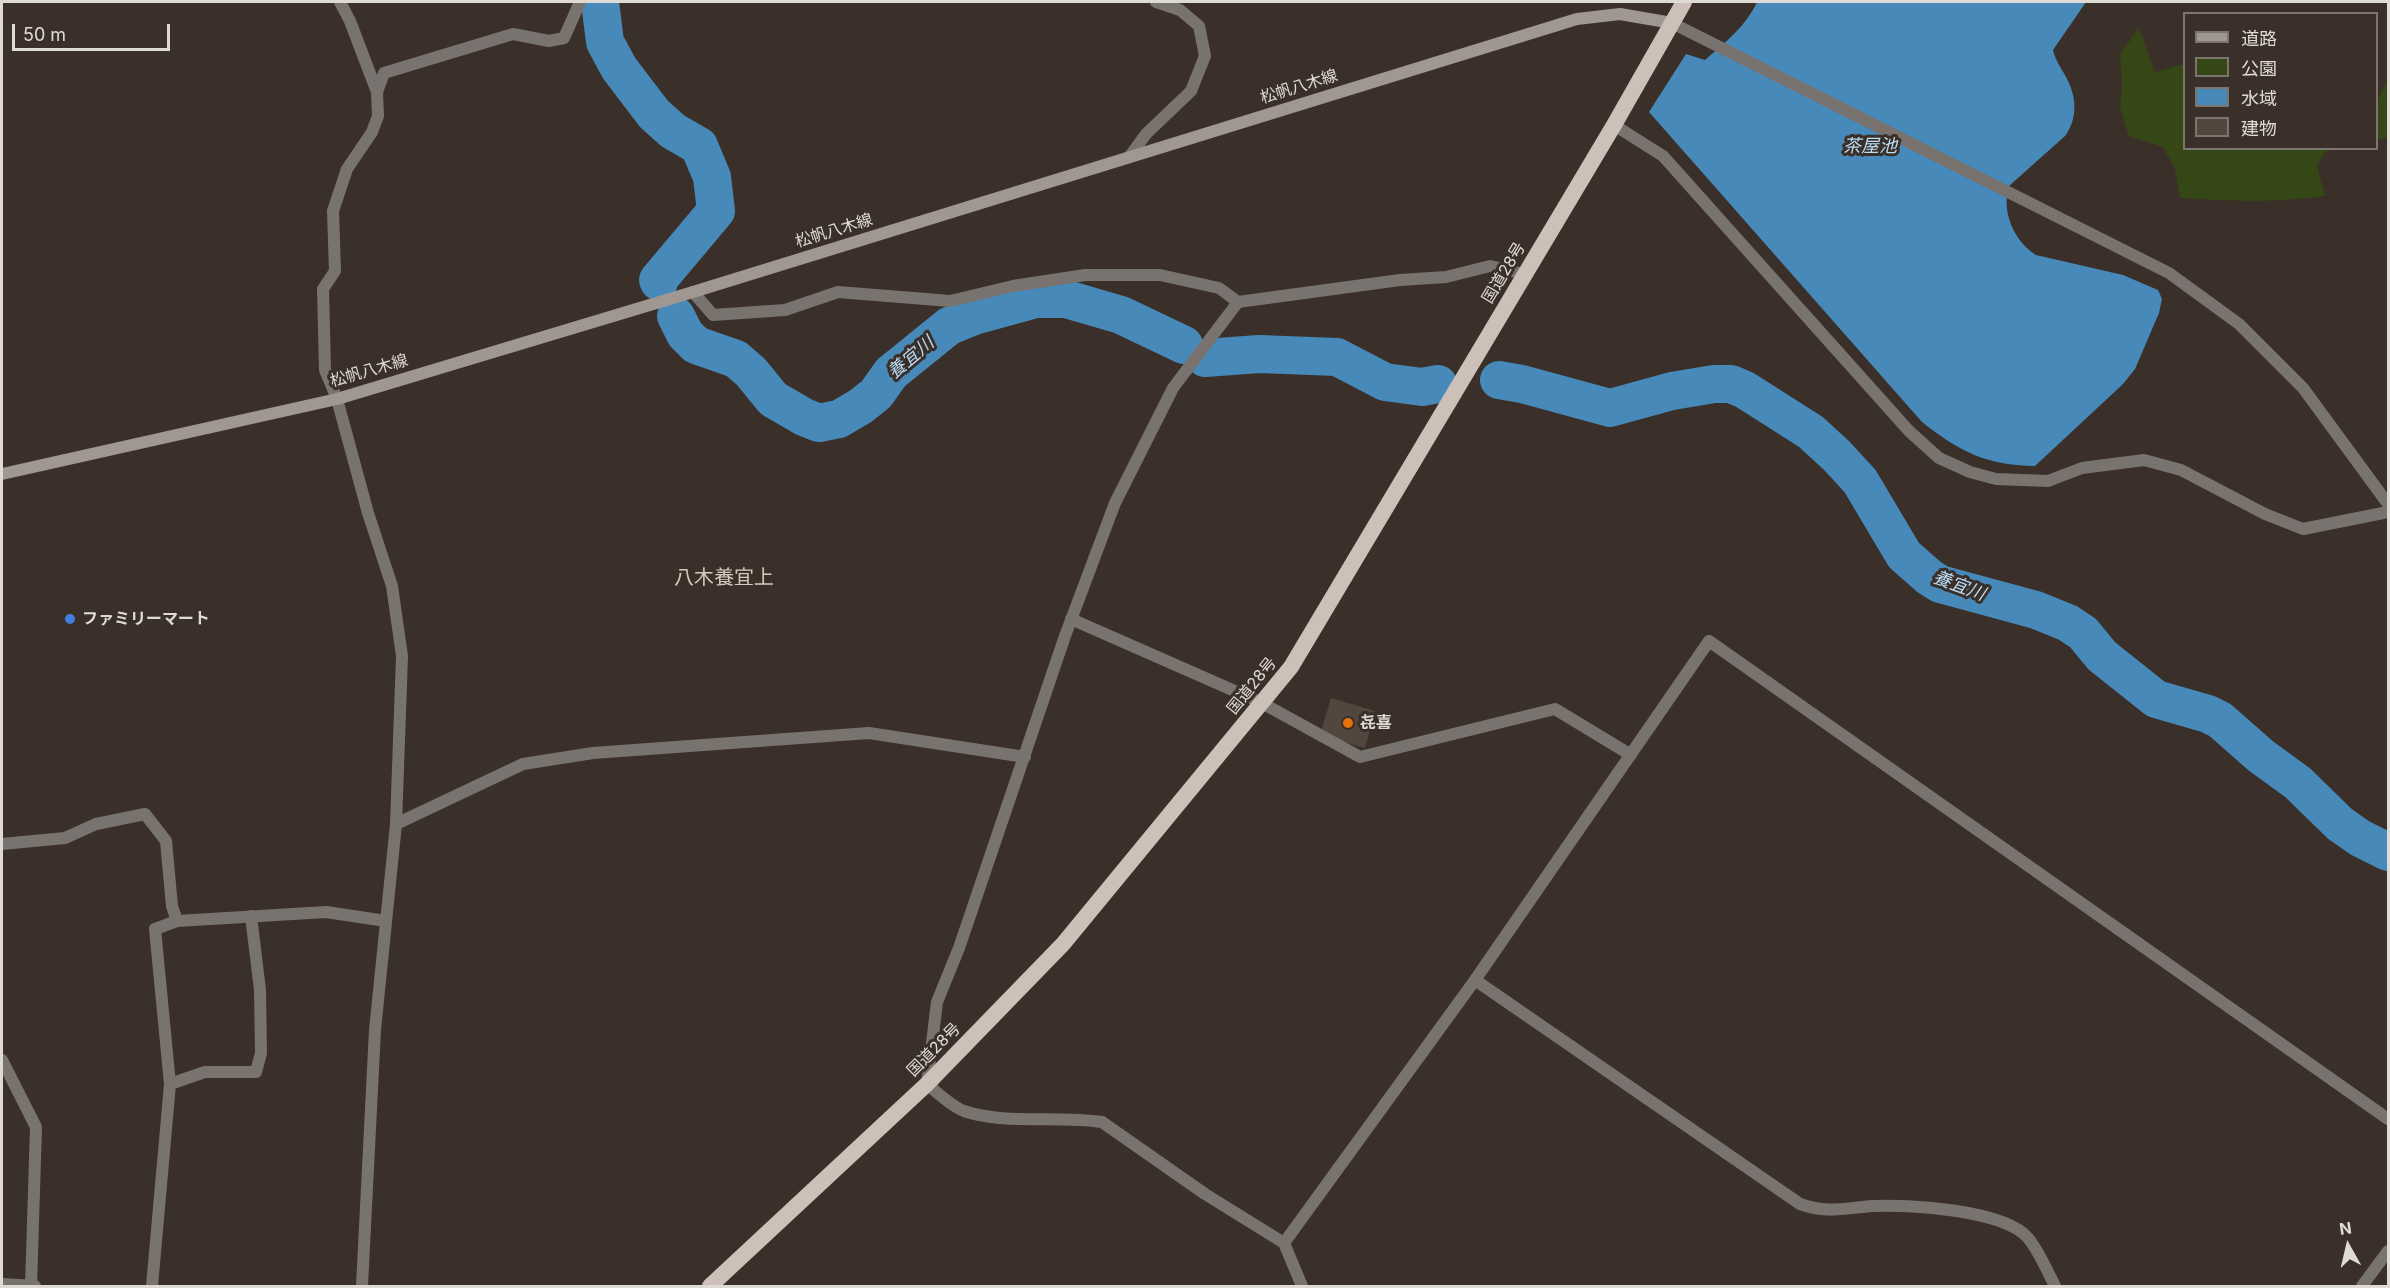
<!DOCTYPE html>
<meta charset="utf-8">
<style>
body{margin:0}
#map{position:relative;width:2390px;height:1288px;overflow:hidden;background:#3a3029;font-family:Inter,"Noto Sans JP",sans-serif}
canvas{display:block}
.frame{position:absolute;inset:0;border:3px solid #e0dad5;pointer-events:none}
.legend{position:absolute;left:2183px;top:12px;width:195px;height:138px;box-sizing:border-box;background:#3a3029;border:2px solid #7c746e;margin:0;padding:8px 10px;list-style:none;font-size:18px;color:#e0dad5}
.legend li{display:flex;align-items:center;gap:12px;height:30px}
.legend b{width:30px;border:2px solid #7c746e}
.north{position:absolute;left:2318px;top:1216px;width:60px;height:60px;-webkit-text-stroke:4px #3a3029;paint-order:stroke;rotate:352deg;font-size:16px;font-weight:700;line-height:24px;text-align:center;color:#e0dad5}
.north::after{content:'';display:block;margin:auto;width:21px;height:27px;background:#e0dad5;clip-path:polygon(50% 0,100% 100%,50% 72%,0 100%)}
.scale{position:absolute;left:12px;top:24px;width:158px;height:27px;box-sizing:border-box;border:3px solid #e0dad5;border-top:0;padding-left:8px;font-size:18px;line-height:21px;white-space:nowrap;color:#e0dad5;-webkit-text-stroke:4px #3a3029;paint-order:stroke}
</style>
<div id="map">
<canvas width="2390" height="1288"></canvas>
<div class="frame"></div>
<ul class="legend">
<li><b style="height:8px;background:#a19792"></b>道路</li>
<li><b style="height:16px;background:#344714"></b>公園</li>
<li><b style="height:16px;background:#4789b9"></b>水域</li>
<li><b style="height:16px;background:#52473f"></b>建物</li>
</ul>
<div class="north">N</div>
<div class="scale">50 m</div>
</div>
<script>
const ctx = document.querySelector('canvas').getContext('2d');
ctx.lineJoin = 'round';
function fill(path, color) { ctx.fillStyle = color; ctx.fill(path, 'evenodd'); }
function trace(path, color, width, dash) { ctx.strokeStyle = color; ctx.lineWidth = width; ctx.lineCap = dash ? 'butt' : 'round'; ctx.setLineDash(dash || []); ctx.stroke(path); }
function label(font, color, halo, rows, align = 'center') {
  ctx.font = font + ' Inter,"Noto Sans JP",sans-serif'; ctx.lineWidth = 6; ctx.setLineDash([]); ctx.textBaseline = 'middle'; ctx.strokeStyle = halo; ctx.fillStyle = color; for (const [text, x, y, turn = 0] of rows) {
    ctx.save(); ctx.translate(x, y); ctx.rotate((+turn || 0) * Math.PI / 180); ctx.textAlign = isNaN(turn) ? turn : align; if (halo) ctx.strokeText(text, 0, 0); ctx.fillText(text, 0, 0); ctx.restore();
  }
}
const green = new Path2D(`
 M2139 28 2155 72 2184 64V148L2334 149 2326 151 2317 165 2325 196C2272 203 2233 201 2180 198L2175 169 2163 147 2129 136 2120 108 2122 85 2120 54Z
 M2388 77V138L2377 139V102Z`);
const water = new Path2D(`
 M1757 2H2086L2053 50C2056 63 2063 70 2068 81 2077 99 2077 120 2065 136L2009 186C2001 212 2014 241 2036 255L2123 275 2158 290 2162 299 2159 313 2135 369 2123 384 2035 466C1986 465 1960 452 1922 422L1649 112 1686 54 1705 60C1725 43 1746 26 1757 2Z`);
const river = new Path2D(`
 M600 2 605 42 619 68 654 114 673 131 699 146 712 177 716 211 658 280 659 282
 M676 316 685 334 696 345 736 359 751 372 773 399 804 417 819 423 839 419 861 406 876 394 891 373 949 326 974 316 1036 299H1066L1121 315 1184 345
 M1205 358 1259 354 1337 357 1385 382 1422 387 1438 384
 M1499 380 1522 384 1610 408 1672 391 1714 384H1731L1745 390 1811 432 1837 456 1860 481 1904 555 1929 577 1940 584 2036 610 2068 623 2083 633 2102 656 2156 699 2208 714 2220 720 2261 756 2298 783 2340 824 2360 838 2388 852`);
const building = new Path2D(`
 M1331 698 1375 711 1365 748 1320 735Z`);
const minor = new Path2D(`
 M340 2 350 21 377 92
 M1614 125 1663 156 1909 431 1939 458 1970 472 1996 479 2048 481 2082 468 2144 460 2181 470 2265 514 2303 529 2388 512
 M1130 156 1146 134 1191 91 1205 56 1199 26 1180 10 1156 2
 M693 292 713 315 785 310 838 292 950 301 1013 286 1085 275H1160L1219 288 1238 302
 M1071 619 1262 703 1360 757 1555 709 1631 755
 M396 824 523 764 593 753 869 733 1025 757
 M2 844 65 838 96 824 145 814 166 841 172 906 177 921
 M1475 980 1800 1204C1828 1214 1844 1208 1873 1206 1908 1204 2005 1210 2028 1238 2039 1251 2047 1271 2055 1286
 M2 1060 36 1127 31 1286
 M170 1084 205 1072H256L261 1053 260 990 251 916
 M1284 1243 1475 980 1709 641 2388 1119
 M2 1284 35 1286
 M152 1286 170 1084 155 929 177 921 326 912 386 921
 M362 1286 375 1030 396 824 402 656 392 586 368 513 337 399 325 370 323 289 335 271 333 211 347 169 372 132 378 116 377 92 384 73 513 34 549 41 564 38 580 2
 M1302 1286 1284 1243 1205 1194 1102 1122C1059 1115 1004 1125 964 1111 951 1106 938 1093 927 1084L937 1002 959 948 1065 636 1115 503 1173 388 1238 302 1400 280 1446 277 1490 266 1524 274
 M2362 1286 2388 1251`);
const tertiary = new Path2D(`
 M1672 23 2169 273 2239 324 2303 388 2388 504`);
const secondary = new Path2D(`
 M2 474 337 399 693 292 1577 19 1620 14 1672 23`);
const trunk = new Path2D(`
 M710 1286 927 1084 1063 944 1291 667 1614 125 1684 2`);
const markers = [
 [70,619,6,"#3f7fe0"],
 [1348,723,6,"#e8710a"]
];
const streetNames = [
 ["松帆八木線",1299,87,-17],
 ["松帆八木線",834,231,-17],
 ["国道28号",1504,273,-59],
 ["松帆八木線",369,371,-16],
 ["国道28号",1252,686,-51],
 ["国道28号",934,1050,-45]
];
const poiNames = [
 ["ファミリーマート",82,619],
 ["㐂喜",1360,723]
];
const waterNames = [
 ["茶屋池",1870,147],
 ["養宜川",911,358,-40],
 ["養宜川",1959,586,20]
];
const quarterNames = [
 ["八木養宜上",724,578]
];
fill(green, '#344714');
fill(water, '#4789b9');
trace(river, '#4789b9', 38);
fill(building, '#52473f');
trace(minor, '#797370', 12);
trace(tertiary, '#797370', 12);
trace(secondary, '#a19792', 12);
trace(trunk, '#cdc0b9', 16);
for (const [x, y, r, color] of markers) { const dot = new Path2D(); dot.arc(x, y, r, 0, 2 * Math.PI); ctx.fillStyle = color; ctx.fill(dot); trace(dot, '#3a3029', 2); }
label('16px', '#e0dad5', '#3a3029', streetNames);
label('bold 16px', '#e0dad5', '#3a3029', poiNames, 'left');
label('italic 18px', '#b9dbf6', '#3a3029', waterNames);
label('20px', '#d6c8bf', '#3a3029', quarterNames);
</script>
